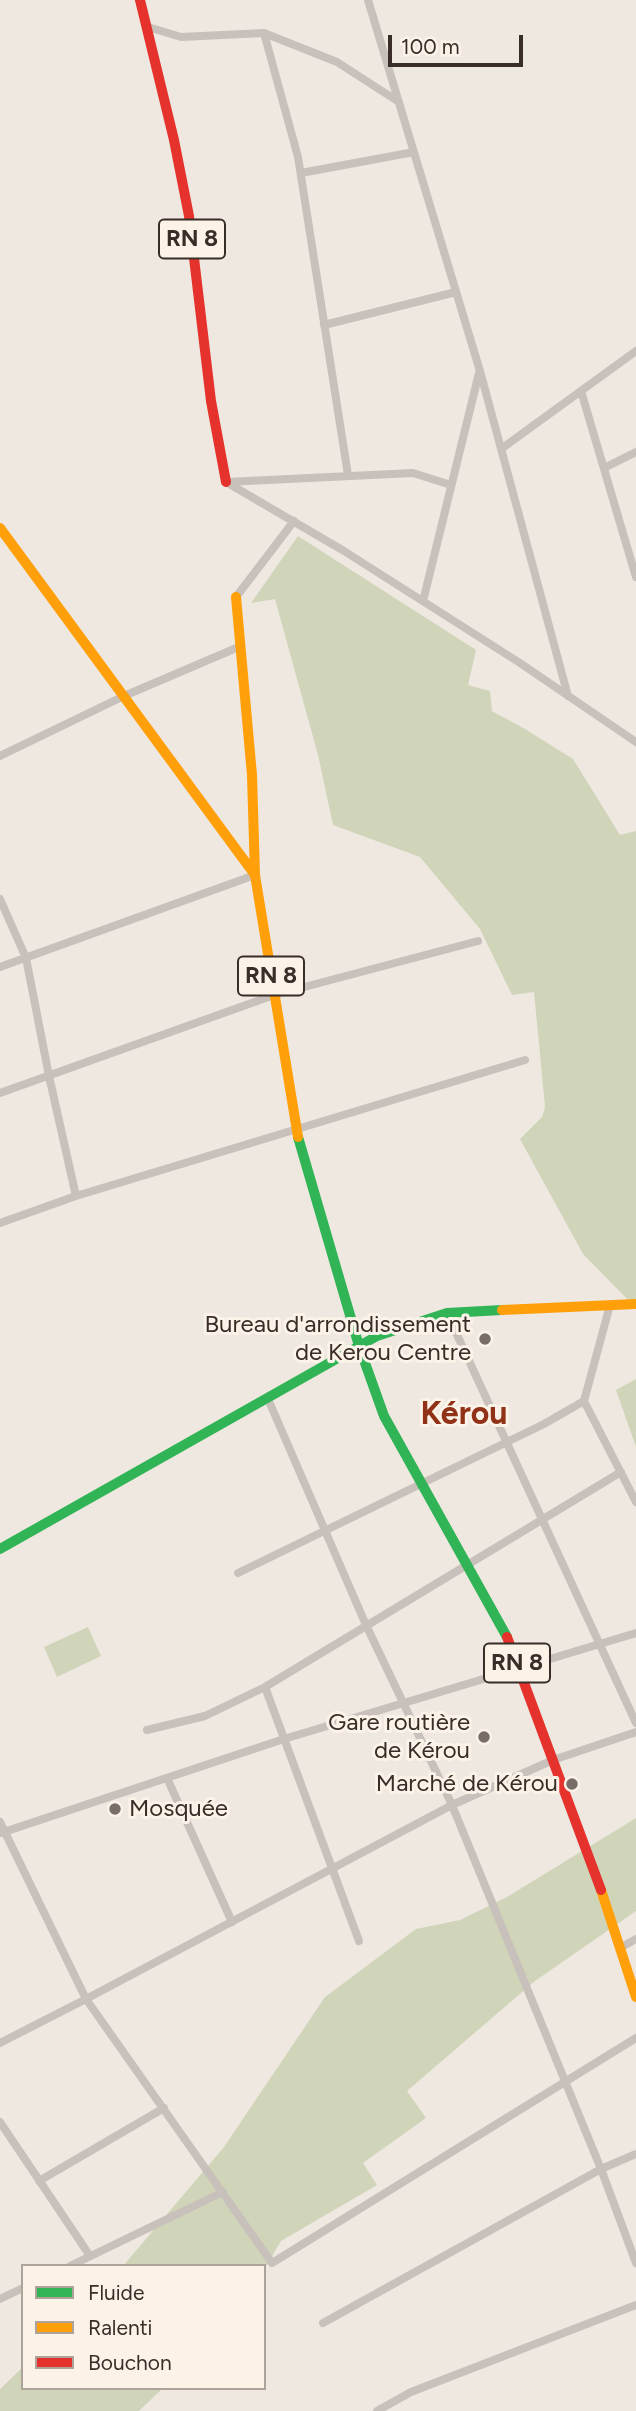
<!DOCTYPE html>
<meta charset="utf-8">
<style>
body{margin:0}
#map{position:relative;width:636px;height:2411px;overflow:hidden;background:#eee8e1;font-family:Figtree,sans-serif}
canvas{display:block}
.legend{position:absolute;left:21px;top:2264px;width:245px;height:126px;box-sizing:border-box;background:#fbf2e8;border:2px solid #ada39b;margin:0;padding:9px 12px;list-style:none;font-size:21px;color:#392d27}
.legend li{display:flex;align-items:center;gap:14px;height:35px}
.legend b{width:35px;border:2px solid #ada39b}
.scale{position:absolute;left:388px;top:35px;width:135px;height:32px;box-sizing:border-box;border:4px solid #392d27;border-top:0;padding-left:9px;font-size:21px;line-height:24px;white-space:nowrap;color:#392d27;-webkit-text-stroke:5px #fbf2e8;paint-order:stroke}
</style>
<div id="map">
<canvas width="636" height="2411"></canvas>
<ul class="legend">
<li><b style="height:9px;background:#30b455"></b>Fluide</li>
<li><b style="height:9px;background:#ff9f0a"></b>Ralenti</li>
<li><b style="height:9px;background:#e5322d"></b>Bouchon</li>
</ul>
<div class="scale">100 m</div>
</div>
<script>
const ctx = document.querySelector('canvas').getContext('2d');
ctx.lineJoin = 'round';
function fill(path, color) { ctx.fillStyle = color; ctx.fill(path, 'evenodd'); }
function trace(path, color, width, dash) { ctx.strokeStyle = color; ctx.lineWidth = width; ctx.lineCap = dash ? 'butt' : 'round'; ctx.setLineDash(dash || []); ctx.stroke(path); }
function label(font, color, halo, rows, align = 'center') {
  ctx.font = font + ' Figtree,sans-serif'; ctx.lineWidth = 6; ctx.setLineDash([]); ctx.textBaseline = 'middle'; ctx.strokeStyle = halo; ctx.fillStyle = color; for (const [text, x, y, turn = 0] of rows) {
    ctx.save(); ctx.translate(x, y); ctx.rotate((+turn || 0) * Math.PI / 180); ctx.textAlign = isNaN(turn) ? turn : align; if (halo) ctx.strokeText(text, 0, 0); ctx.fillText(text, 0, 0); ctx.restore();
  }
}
const green = new Path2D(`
 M298 536 476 650 468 685 490 691 492 711 525 729 573 759 620 835 636 831V1308L583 1254 520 1139 542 1117 545 1107 534 992 512 995 480 929 420 857 333 825 318 755 275 599 251 603Z
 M636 1379V1447L616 1390Z
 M88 1627 101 1656 57 1677 44 1647Z
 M636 1818V1911L535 1981 407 2091 426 2118 363 2163 377 2185 281 2241 264 2270V2266H123L224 2147 325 1997 416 1929 460 1920 507 1897Z
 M23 2367V2388H163L139 2411H0V2389Z`);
const street = new Path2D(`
 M368 0 480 371 568 696
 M148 27 181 37 264 33 337 62 399 102
 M264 33 298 157 348 475
 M301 173 414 152
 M324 325 456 292
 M581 391 636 577
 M501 449 636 351
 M604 468 636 452
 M226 482 344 551 520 663 636 742
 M226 482 413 473 451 485
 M236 597 294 521
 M423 601 479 373
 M0 756 124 696 241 646
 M0 899 26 958 49 1076 76 1196
 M0 967 255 875
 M0 1093 274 995 478 941
 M0 1223 76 1196 525 1060
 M610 1305 584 1401 636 1502
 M447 1313 636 1723
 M268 1399 366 1625 452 1805 601 2169 636 2263
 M238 1573 544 1424 584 1401
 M265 1687 359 1941
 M147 1730 205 1716 265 1687 621 1472
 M167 1778 232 1922
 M0 1822 86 1999 272 2263 636 2038
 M1 1833 284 1739 636 1633
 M620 1948 636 1939
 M0 2043 86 1999 452 1805 553 1760 636 1732
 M0 2122 90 2256
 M39 2181 164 2108
 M70 2266 223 2192
 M0 2299 23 2288
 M323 2323 601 2169 636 2154
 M377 2411 411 2392 636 2305`);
const fast = new Path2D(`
 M298 1137 359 1346 384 1416 507 1637
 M0 1549 377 1336 447 1313 502 1310`);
const slow = new Path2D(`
 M0 528 255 875
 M236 597 252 775 255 875 298 1137
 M502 1310 636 1304
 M601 1890 636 1997`);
const jam = new Path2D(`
 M140 0 174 140 189 216 211 401 226 482
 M507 1637 601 1890`);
const markers = [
 [485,1339,7,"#786e68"],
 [484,1737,7,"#786e68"],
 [572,1784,7,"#786e68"],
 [115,1809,7,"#786e68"]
];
const shields = [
 [192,239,66],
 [271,976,66],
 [517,1663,66]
];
const shieldNames = [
 ["RN 8",192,239],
 ["RN 8",271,976],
 ["RN 8",517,1663]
];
const poiNames = [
 ["Bureau d'arrondissement",471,1325],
 ["de Kerou Centre",471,1353],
 ["Gare routière",470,1723],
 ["de Kérou",470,1751],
 ["Marché de Kérou",558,1784],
 ["Mosquée",129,1809,"left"]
];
const districtNames = [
 ["Kérou",464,1415]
];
fill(green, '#d0d5b9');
trace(street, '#c8c0ba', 8);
trace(fast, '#30b455', 10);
trace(slow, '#ff9f0a', 10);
trace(jam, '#e5322d', 10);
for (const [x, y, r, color] of markers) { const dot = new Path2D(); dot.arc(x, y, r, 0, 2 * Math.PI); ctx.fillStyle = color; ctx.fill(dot); trace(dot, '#fbf2e8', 2.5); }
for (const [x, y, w] of shields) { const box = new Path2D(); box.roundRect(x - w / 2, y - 19.5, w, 39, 5); ctx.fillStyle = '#fbf2e8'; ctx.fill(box); trace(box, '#392d27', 2); }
label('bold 23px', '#392d27', null, shieldNames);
label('24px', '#392d27', '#fbf2e8', poiNames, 'right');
label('bold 32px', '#913218', '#fbf2e8', districtNames);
</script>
